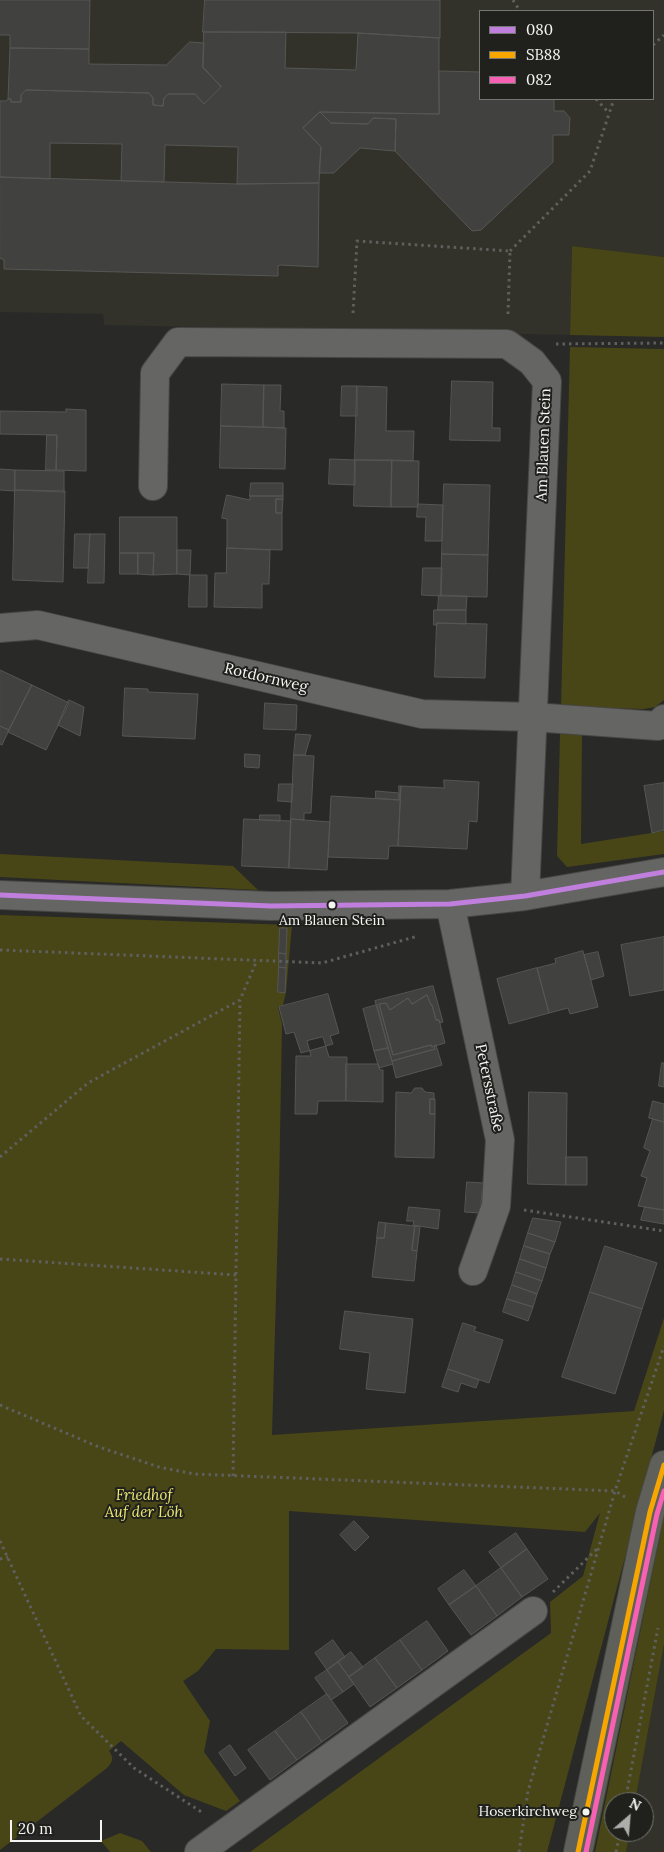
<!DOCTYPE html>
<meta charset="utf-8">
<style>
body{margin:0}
#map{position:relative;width:664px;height:1852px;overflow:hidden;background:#292927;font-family:Lora,serif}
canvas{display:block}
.legend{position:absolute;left:479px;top:10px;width:175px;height:90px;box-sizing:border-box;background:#20201d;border:1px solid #757572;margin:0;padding:6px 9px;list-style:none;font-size:15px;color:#f4f4f2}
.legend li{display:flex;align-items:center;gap:10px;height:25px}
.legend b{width:25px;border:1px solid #757572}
.north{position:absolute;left:604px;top:1792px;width:50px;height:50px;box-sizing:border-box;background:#20201d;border:1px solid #757572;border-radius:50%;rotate:27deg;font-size:14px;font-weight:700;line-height:20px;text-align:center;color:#f4f4f2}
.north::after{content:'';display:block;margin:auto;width:18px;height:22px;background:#adadab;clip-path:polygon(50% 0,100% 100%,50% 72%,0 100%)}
.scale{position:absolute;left:10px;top:1820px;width:92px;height:22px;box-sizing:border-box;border:2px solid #f4f4f2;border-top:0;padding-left:6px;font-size:15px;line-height:18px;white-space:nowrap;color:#f4f4f2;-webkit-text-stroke:4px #20201d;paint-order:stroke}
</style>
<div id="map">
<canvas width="664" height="1852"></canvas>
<ul class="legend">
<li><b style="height:6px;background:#c07fdc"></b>080</li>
<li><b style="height:6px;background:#f7a600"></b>SB88</li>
<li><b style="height:6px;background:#f860b3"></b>082</li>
</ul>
<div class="north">N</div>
<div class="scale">20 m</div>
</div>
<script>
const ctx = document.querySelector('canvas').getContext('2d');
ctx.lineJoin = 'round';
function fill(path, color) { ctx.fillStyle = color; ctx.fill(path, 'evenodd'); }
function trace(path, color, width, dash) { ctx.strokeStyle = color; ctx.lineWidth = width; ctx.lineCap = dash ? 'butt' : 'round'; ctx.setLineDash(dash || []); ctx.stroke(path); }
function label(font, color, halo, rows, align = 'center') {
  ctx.font = font + ' Lora,serif'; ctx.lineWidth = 4; ctx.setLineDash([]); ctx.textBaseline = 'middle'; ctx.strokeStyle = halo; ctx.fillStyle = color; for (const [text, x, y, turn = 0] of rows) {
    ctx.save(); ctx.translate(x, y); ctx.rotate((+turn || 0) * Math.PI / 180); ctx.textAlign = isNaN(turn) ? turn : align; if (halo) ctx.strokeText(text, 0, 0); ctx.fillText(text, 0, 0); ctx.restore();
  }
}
const built = new Path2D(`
 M0 0H664V257L572 246 570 335 104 325 103 314 0 312ZM480 11H653V99H480Z
 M664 1644V1852H626L630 1832H644V1802H635Z`);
const green = new Path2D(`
 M572 246 664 257V337L570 335Z
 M570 347 664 349V700L655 707 644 709 561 707Z
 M560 734H582L581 844 664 831V854L567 867 557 856Z
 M0 854 233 866 258 890 0 877Z
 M0 915 292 925 286 992 283 1005 278 1007 282 1024 279 1192 272 1435 634 1411 664 1318V1410L547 1852H250L551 1633 550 1602 583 1576 600 1513 585 1532 289 1511V1650L216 1649 198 1671 183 1681 210 1721 204 1752 240 1801 226 1811 184 1795 121 1741 109 1751C114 1758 113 1762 107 1768L0 1850Z
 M664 1516V1644L635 1802H614V1832H630L626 1852H595Z
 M120 1833 142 1841 151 1852H110L101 1841Z`);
const building = new Path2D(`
 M0 0H90L89 49 10 48V35H0Z
 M205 0H440V38L358 33 203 32Z
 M204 32H286L285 68 356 70 358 33 439 38V114L320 112 303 128 321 147 319 183 237 184 238 147 165 145 164 182 121 181 122 144 50 143V179L0 177V101H6L8 99H11V102H21V95L26 90 149 93 153 98V105L163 106 164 98 168 94H195L204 104 221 87 206 70 203 68Z
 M190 42 204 43 203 68 221 86V87L204 104 195 94H168L164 98 163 106 153 105V98L149 93 26 90 21 95V102H11V99H8L10 48 89 49V64L166 65Z
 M439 71 480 72V99H554V111H564L570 118 569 135H553V162L481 230 472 231 395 151 396 119 373 118 368 124 331 123 320 112 439 114Z
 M320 112 331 123 368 124 373 118 396 119 395 151 360 148 334 173H319L321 147 303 128Z
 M0 177 237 184 319 183 318 267 280 265 278 266V276L4 269V260L0 258Z
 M452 381 493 382 492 428H500V441L450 440Z
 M222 384 264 385 263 427 221 426Z
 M264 385H281L280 411H284V428L263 427Z
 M342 386H357V416H341Z
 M357 386 387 387 386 431H414L413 461 355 460Z
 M66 409 86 410V471L56 470 57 435 0 434V411L66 412Z
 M221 426 286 428 285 469 220 468Z
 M47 435H57L56 470H46Z
 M330 459 355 460V485L329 484Z
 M355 460H392L391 507 354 506Z
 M392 460 419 461 418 507H391Z
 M0 469 15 470V491L0 490Z
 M15 470 64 471V492L15 490Z
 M251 483H283V496H250Z
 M444 484 490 485 488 555 442 554Z
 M15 490 65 491 63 582 13 580Z
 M227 495 250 500V496H283V499H276V513H282V550L227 548V519L222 518Z
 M276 499H283L282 513H276Z
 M418 504 443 505 442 541H425L426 517H417Z
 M120 517H177V574L153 575 154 553H120Z
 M75 534H90L88 568H74Z
 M90 534H105L104 583H88Z
 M227 548 270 550 269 584H262V608L214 607 215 573H226Z
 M177 550H191L190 575 177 574Z
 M120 553H138V574H120Z
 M138 553H154L153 575 138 574Z
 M442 554 488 555 487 597 441 596Z
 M423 568H442L441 596 422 595Z
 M190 575H207V607H189Z
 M439 595 467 596 466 610H438Z
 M434 610H466V624L437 623V625H434Z
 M437 623 487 624 485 678 435 677Z
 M0 670 32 685 9 730 0 726Z
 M32 685 69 703 46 750 8 732Z
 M125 688 148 689V692L198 694 195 739 123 736Z
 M69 700 84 707 80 736 58 725Z
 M265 703 297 705 296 730 264 729Z
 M0 726 9 730 2 745 0 744Z
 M296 734 311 735 305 755H294Z
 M245 754 260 755 259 768 245 767Z
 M294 755 314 756 311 813H304V820L291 819Z
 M444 780 479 782 477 822 469 821 467 849 398 846 401 786 444 788Z
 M664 783V830L652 833 644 786Z
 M279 784H293L292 802 278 801Z
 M399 786H401L398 846H389L388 859 328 857 331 796 399 800Z
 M376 791 399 793V800L376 798Z
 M260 815H280V821L260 820Z
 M244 819 291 821 289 868 242 866Z
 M291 819 330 822 327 870 289 868Z
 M280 928H287L286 954 279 953Z
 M664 937V990L630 996 621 945Z
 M583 951 598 1007 570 1014 568 1008 549 1013 537 968 556 963 555 959Z
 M598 952 604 976 591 980 584 955Z
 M279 953 286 954V968L279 967Z
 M279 967 286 968 285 993 278 992Z
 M537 968 549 1013 509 1024 497 979Z
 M433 986 443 1022 440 1023 439 1020H436L432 1005H431L427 995 412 1004 408 998 390 1010 386 1003 379 1004 393 1055 431 1045 432 1047 434 1046 435 1049 392 1061 375 1001Z
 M328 994 339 1033 330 1036 333 1044 301 1053 294 1032 286 1034 279 1007Z
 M427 995 431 1005H432L436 1020H439L445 1043 432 1047 431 1045 393 1055 379 1004 386 1003 390 1010 408 998 412 1004Z
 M377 1005 388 1048 374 1051 363 1009Z
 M323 1037 329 1057H347L346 1101H318L317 1114H295L296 1056H311L307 1041Z
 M436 1045 442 1065 396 1078 392 1061 435 1049 434 1046Z
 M388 1048 393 1064 379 1068 374 1051Z
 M662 1063H664V1087L659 1086Z
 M346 1064H378L380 1070H383V1102L346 1101Z
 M415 1088H422L425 1092 434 1093V1099H430V1114H435L434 1158 395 1157 396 1092 411 1093Z
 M529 1092 567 1093 566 1185 528 1184Z
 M430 1099H435V1114H430Z
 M653 1101 664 1104V1122L649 1118Z
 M653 1119 664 1122V1210L638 1206 647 1178 641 1176 650 1151 644 1148Z
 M566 1157H587V1185H566Z
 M467 1182 483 1183 480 1213 465 1212Z
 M409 1207 440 1210 438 1229 413 1225 414 1221H407Z
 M645 1207 664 1210V1224L641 1220Z
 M533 1218 561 1222 555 1242 528 1233Z
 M379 1222 386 1223 384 1238H377Z
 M386 1223 415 1226 412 1250 417 1251 414 1281 372 1277 377 1238H384Z
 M415 1226 420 1227 417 1251 412 1250Z
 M528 1233 555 1242 550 1254 524 1246Z
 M524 1246 550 1254 546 1268 520 1259Z
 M605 1246 657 1263 642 1309 590 1292Z
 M520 1259 546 1268 542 1281 516 1272Z
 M516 1272 542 1281 537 1294 512 1285Z
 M512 1285 537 1294 533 1307 507 1299Z
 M590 1292 642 1309 615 1394 562 1377Z
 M507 1299 533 1307 528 1321 503 1312Z
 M345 1311 413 1319 405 1393 366 1389 370 1353 340 1349Z
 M463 1323 476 1327 474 1331 503 1340 489 1383 448 1369Z
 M448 1369 479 1380 476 1388 461 1383 458 1392 442 1387Z
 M354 1521 369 1537 355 1551 340 1535Z
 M516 1533 527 1549 501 1568 489 1552Z
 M527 1549 548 1579 522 1597 501 1568Z
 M501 1568 522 1597 497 1616 476 1586Z
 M464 1570 476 1586 449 1605 438 1589Z
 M476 1586 497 1616 471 1635 449 1605Z
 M427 1621 448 1651 422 1670 400 1640Z
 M333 1640 345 1657 327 1670 315 1653Z
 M400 1640 422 1670 397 1688 375 1658Z
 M351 1652 363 1667 349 1677 338 1662Z
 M375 1658 397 1688 370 1707 349 1677Z
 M338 1662 354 1684 343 1692 327 1670Z
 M327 1670 343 1692 331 1700 315 1678Z
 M327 1694 348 1723 322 1742 301 1712Z
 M301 1712 322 1742 297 1760 275 1731Z
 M275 1731 297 1760 270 1780 248 1750Z
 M230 1745 246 1768 235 1776 219 1753Z`);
const path = new Path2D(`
 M513 0 520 11
 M653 45 664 35
 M596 99 609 113
 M510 251 590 171 614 99
 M353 313 357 241 510 251 508 314
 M556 344 664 343
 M0 950 322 963 418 936
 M0 1157 88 1083 240 1000 257 960
 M524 1210 664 1231
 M0 1259 236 1275
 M0 1405 99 1447 159 1467 194 1474 615 1491 625 1497
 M233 1476 240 1000
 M0 1541 81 1716 134 1768 203 1813
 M0 1559 8 1557
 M553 1592 599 1547
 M625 1802 658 1628
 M519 1852 528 1791 615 1491 664 1346
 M616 1852 620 1832`);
const minor = new Path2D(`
 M153 486 155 373 178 342 507 344 532 362 547 381 525 896
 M0 628 38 625 422 714 533 717 658 726 664 719
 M0 895 271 906 450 904 525 896 664 872
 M450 904 500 1140 496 1206 473 1271
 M199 1852 533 1611`);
const major = new Path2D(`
 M578 1852 650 1512 664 1465`);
const bus1 = new Path2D(`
 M0 895 271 906 450 904 525 896 664 872`);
const bus2 = new Path2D(`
 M578 1852 650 1512 664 1465`);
const bus3 = new Path2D(`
 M586 1852 657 1514 664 1491`);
const markers = [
 [332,905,4.5,"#f4f4f2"],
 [586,1812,4.5,"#f4f4f2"]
];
const busNames = [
 ["Am Blauen Stein",332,921],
 ["Hoserkirchweg",577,1812,"right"]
];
const streetNames = [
 ["Am Blauen Stein",544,445,-88],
 ["Rotdornweg",266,678,13],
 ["Petersstraße",489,1088,78]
];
const parkNames = [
 ["Friedhof",144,1496],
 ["Auf der Löh",144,1513]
];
fill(built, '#32322a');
fill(green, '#484617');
fill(building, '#41413f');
trace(building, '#565654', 1);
trace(minor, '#474745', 30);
trace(major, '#474745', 30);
trace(path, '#5f5f5d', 3, [2.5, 4]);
trace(minor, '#656564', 28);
trace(major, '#60605a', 28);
trace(bus1, '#c07fdc', 5);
trace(bus2, '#f7a600', 5);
trace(bus3, '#f860b3', 5);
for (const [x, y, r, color] of markers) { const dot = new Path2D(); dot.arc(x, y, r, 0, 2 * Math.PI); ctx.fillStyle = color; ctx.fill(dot); trace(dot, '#20201d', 2); }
label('14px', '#f4f4f2', '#20201d', busNames);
label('15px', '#f4f4f2', '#20201d', streetNames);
label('italic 15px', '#ede971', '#20201d', parkNames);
</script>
